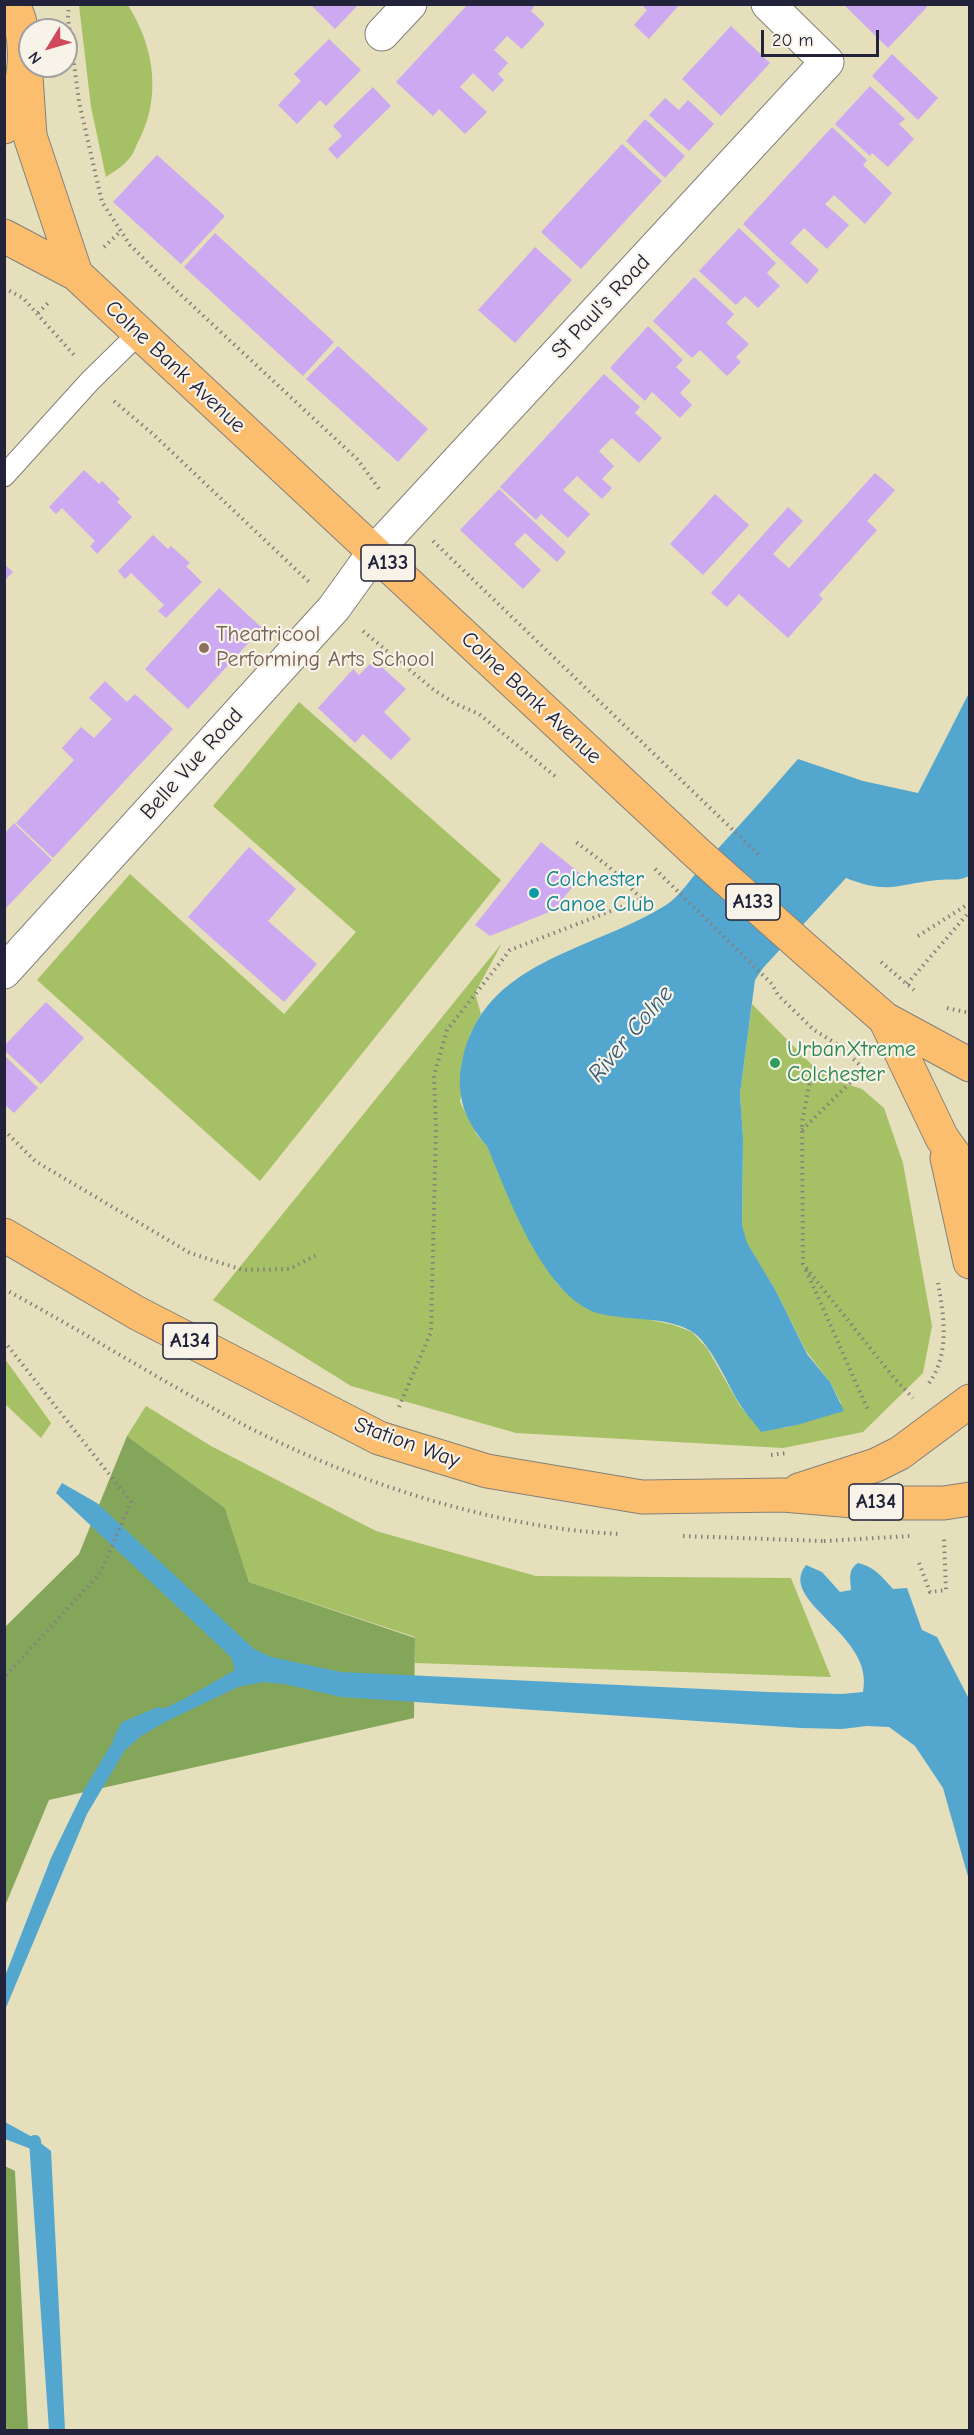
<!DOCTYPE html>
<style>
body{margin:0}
#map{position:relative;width:974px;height:2435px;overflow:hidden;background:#e5dfbb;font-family:"Comic Neue",sans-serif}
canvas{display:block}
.frame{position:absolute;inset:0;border:6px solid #22223b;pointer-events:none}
.north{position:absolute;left:18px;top:18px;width:60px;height:60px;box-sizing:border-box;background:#f7f3e8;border:2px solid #a29fa3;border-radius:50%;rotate:233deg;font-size:16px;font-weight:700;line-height:24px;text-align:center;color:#22223b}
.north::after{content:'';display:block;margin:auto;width:21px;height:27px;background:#d1495b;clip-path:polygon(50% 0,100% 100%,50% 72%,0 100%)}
.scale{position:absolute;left:761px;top:30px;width:118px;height:27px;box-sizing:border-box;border:3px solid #22223b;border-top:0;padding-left:8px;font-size:18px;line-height:21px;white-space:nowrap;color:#22223b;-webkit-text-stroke:4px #f7f3e8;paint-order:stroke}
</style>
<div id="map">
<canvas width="974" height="2435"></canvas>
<div class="frame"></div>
<div class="north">N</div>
<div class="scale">20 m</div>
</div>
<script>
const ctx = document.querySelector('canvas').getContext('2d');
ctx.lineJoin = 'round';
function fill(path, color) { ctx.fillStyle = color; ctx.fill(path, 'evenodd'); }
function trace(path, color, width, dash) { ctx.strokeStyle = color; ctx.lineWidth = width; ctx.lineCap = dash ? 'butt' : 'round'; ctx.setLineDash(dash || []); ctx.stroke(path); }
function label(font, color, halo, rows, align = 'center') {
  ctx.font = font + ' "Comic Neue",sans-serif'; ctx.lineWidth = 4.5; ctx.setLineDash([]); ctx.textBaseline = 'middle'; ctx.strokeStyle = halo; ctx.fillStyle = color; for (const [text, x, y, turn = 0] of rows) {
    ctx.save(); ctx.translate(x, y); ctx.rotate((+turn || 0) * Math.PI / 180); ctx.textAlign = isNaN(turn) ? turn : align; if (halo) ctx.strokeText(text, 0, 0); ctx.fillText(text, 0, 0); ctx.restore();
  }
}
const green = new Path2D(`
 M79 5H128C155 48 162 99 137 144 135 149 132 156 128 160 122 167 113 172 106 177L91 107Z
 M299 702 501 880 260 1181 37 980 130 874 284 1014 356 932 213 806Z
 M502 943 475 993 481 1014 470 1034 460 1102 477 1135 487 1146 533 1247 557 1284 583 1306 674 1325 692 1332 707 1348 740 1406 748 1415 784 1428 825 1416 841 1403 830 1382 806 1351 776 1291 746 1243 742 1225 743 1138 740 1094 752 1004 813 1066 834 1080 862 1089 884 1108 903 1163 932 1326 923 1373 863 1432 783 1448 516 1433 351 1386 213 1300Z
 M5 1359 51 1423 41 1438 5 1404Z
 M146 1406 211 1446 376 1531 536 1576 791 1578 831 1677 415 1663V1637L249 1582 225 1508 127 1436Z`);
const forest = new Path2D(`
 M127 1436 225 1508 249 1582 415 1638 414 1718 49 1800 5 1906V1627L79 1554Z
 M5 2166 15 2171 28 2430H5Z`);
const water = new Path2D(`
 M969 693V876C957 882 950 878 938 880 896 884 889 895 846 878L763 968 755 980 740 1094 743 1138 742 1225 747 1243 776 1291 807 1354 830 1382 844 1411 797 1425 761 1432C754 1422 745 1413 739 1403 727 1384 711 1343 691 1331 666 1316 625 1321 597 1313 543 1296 507 1193 487 1146 465 1122 455 1094 462 1062 482 960 591 952 666 905 680 896 692 877 703 865 735 830 767 795 798 759L863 781 918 793Z
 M62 1483 97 1503 254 1649 271 1657 341 1672 768 1692 842 1694 863 1692C876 1634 776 1602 806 1565L822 1572 840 1592 851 1590C851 1579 847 1570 858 1563 875 1567 882 1577 893 1589L907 1588 922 1630 937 1637 969 1699V1880L943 1788 915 1746 889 1727 867 1726 842 1729 801 1728 341 1697 284 1684 263 1682 238 1687 167 1721 141 1736 125 1750 87 1814 5 2010V1976L51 1858 85 1788 111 1745 126 1727 184 1699 235 1670 231 1657 56 1493Z
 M5 2122 34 2138 51 2151 65 2430H56L40 2163 31 2149 5 2139Z`);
const stream = new Path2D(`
 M119 1741 126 1727 159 1713
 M35 2141 55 2430`);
const building = new Path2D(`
 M310 4H359L335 29Z
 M468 4H532L534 7 531 11 545 24 522 49 507 36 494 50 508 63 498 74 504 80 493 92 473 73 460 87 487 112 465 134 439 109 433 116 396 82Z
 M641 4H680L649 39 634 25 647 10Z
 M843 4H925L927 7 888 48Z
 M731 26 770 63 721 116 682 79Z
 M329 39 361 70 326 106 320 100 297 124 278 105 301 81 294 74Z
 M892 54 938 98 918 120 872 76Z
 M870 86 905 119 899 124 914 139 888 167 872 153 870 156 835 124Z
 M373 87 391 106 337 159 328 149 342 136 333 126Z
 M665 98 679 110 688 100 714 124 689 151 649 115Z
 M645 119 685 156 665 178 626 141Z
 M832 127 867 160 863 165 892 193 865 224 834 195 825 204 849 225 827 249 804 228 790 243 819 270 807 284 743 224Z
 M622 144 662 181 581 269 541 232Z
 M157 155 225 216 181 264 113 202Z
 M739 228 776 263 767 273 780 286 758 308 745 296 736 305 699 271Z
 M215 233 334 342 303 376 184 267Z
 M535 247 572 280 515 343 478 310Z
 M694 277 734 314 726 323 749 344 736 357 741 362 727 376 700 350 692 358 653 321Z
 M648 326 683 360 676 367 691 381 680 393 692 405 680 418 652 392 645 401 610 368Z
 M338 346 428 429 398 462 306 379Z
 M604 374 640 407 635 413 662 438 639 463 612 438 599 451 614 466 602 479 612 488 602 499 577 476 563 490 590 514 568 538 541 514 536 520 500 487Z
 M84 470 99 484 102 481 120 499 117 502 132 517 97 554 90 546 95 541 62 508 56 514 49 507Z
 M875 473 895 490 867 521 877 530 819 595 823 599 788 638 739 594 727 607 711 593 788 507 803 521 773 554 789 568Z
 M499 489 566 552 557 562 525 533 514 544 541 570 523 589 460 530Z
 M715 494 749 525 703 575 670 544Z
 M153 535 168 549 171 546 190 563 186 566 202 582 166 618 158 611 164 605 131 573 125 579 118 571Z
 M4 564 13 572 4 581Z
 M219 588 262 628 188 709 145 669Z
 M374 660 406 689 384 712 411 739 391 760 363 734 355 743 318 708 353 669 359 675Z
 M105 681 127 702 135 694 173 729 53 858 16 823 74 760 62 748 81 727 94 738 112 719 89 698Z
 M14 823 52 860 4 910V834Z
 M541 842 582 875 554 910 490 936 475 925Z
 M249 847 296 889 268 921 317 964 284 1002 188 917Z
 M46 1002 84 1038 41 1084 4 1050V1046Z
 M4 1055 38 1088 14 1113 4 1104Z`);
const path = new Path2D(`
 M69 4 68 18 79 102 102 202 130 245 165 280 357 459 380 490
 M104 247 121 231
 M4 288 23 298 74 355
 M38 313 50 301
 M114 401 154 435 309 582
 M433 541 760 856
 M363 631 434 690 454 703 479 714 555 776
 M655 869 772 984 778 995 814 1030 840 1046 867 1072
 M918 936 970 903
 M881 962 914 990
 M907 984 970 911
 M947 1008 970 1013
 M813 1066 802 1122 803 1264 894 1378 913 1398
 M4 1130 35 1161 190 1253 243 1270 289 1269 319 1254
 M802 1130 864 1069
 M806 1270 868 1410
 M4 1289C86 1333 164 1383 246 1426 356 1483 495 1528 619 1534
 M4 1341 131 1502 101 1572 4 1678
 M929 1383C950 1354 944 1316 938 1283
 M399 1407 431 1332 436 1128 434 1076 447 1030 510 950 642 899 608 866 576 842
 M771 1455 787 1453
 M683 1536 824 1541
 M919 1563 930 1592 946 1590 944 1539`);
const service = new Path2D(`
 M4 476 90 381 139 333`);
const minor = new Path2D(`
 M382 34 410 4
 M4 972 334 608 375 551 827 62 768 4`);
const primary = new Path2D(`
 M25 61 30 136 76 274
 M4 127C26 91 32 43 13 4
 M4 236 76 274 698 854 807 951 885 1019 970 1065
 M885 1019 942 1138 963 1167 970 1182
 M947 1158 970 1262
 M4 1235 137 1313 379 1438 487 1471 642 1497 783 1495 877 1503H944L970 1499
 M799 1490 876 1465 900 1453 970 1401`);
const pathBridge = new Path2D(`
 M824 1541 910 1536`);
const markers = [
 [204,648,6,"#8d6e63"],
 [534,893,6,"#0f9aa8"],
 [775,1063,6,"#2e9e5b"]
];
const shields = [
 [388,563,54],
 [753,902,54],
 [190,1341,54],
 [876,1502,54]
];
const shieldNames = [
 ["A133",388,563],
 ["A133",753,902],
 ["A134",190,1341],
 ["A134",876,1502]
];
const streetNames = [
 ["St Paul's Road",601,307,-47],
 ["Colne Bank Avenue",175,367,43],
 ["Colne Bank Avenue",531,698,43],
 ["Belle Vue Road",192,764,-48],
 ["Station Way",407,1443,20]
];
const educationNames = [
 ["Theatricool",216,635],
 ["Performing Arts School",216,660]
];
const cultureNames = [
 ["Colchester",546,880],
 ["Canoe Club",546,905]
];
const leisureNames = [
 ["UrbanXtreme",787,1050],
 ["Colchester",787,1075]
];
const waterNames = [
 ["River Colne",631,1034,-50]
];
fill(green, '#a6c066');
fill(forest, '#84a65b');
fill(water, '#53a7cf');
trace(stream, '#53a7cf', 12);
fill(building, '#cca9f0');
trace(service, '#84807b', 23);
trace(minor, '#84807b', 35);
trace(primary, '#84807b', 35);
trace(path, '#84807b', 4, [1.5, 4.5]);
trace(service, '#fff', 21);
trace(minor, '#fff', 33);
trace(primary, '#fbbe6e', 33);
trace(pathBridge, '#84807b', 4, [1.5, 4.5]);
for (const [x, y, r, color] of markers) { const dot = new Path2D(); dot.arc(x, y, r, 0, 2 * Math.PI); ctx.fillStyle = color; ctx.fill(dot); trace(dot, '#f7f3e8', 2); }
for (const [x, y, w] of shields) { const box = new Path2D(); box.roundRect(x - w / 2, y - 18, w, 36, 4.5); ctx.fillStyle = '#f7f3e8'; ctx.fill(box); trace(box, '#22223b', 1.5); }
label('bold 21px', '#22223b', null, shieldNames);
label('22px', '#22223b', '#f7f3e8', streetNames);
label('22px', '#785e54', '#f7f3e8', educationNames, 'left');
label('22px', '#0d838f', '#f7f3e8', cultureNames, 'left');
label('22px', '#27864d', '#f7f3e8', leisureNames, 'left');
label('italic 24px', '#365776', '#f7f3e8', waterNames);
</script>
